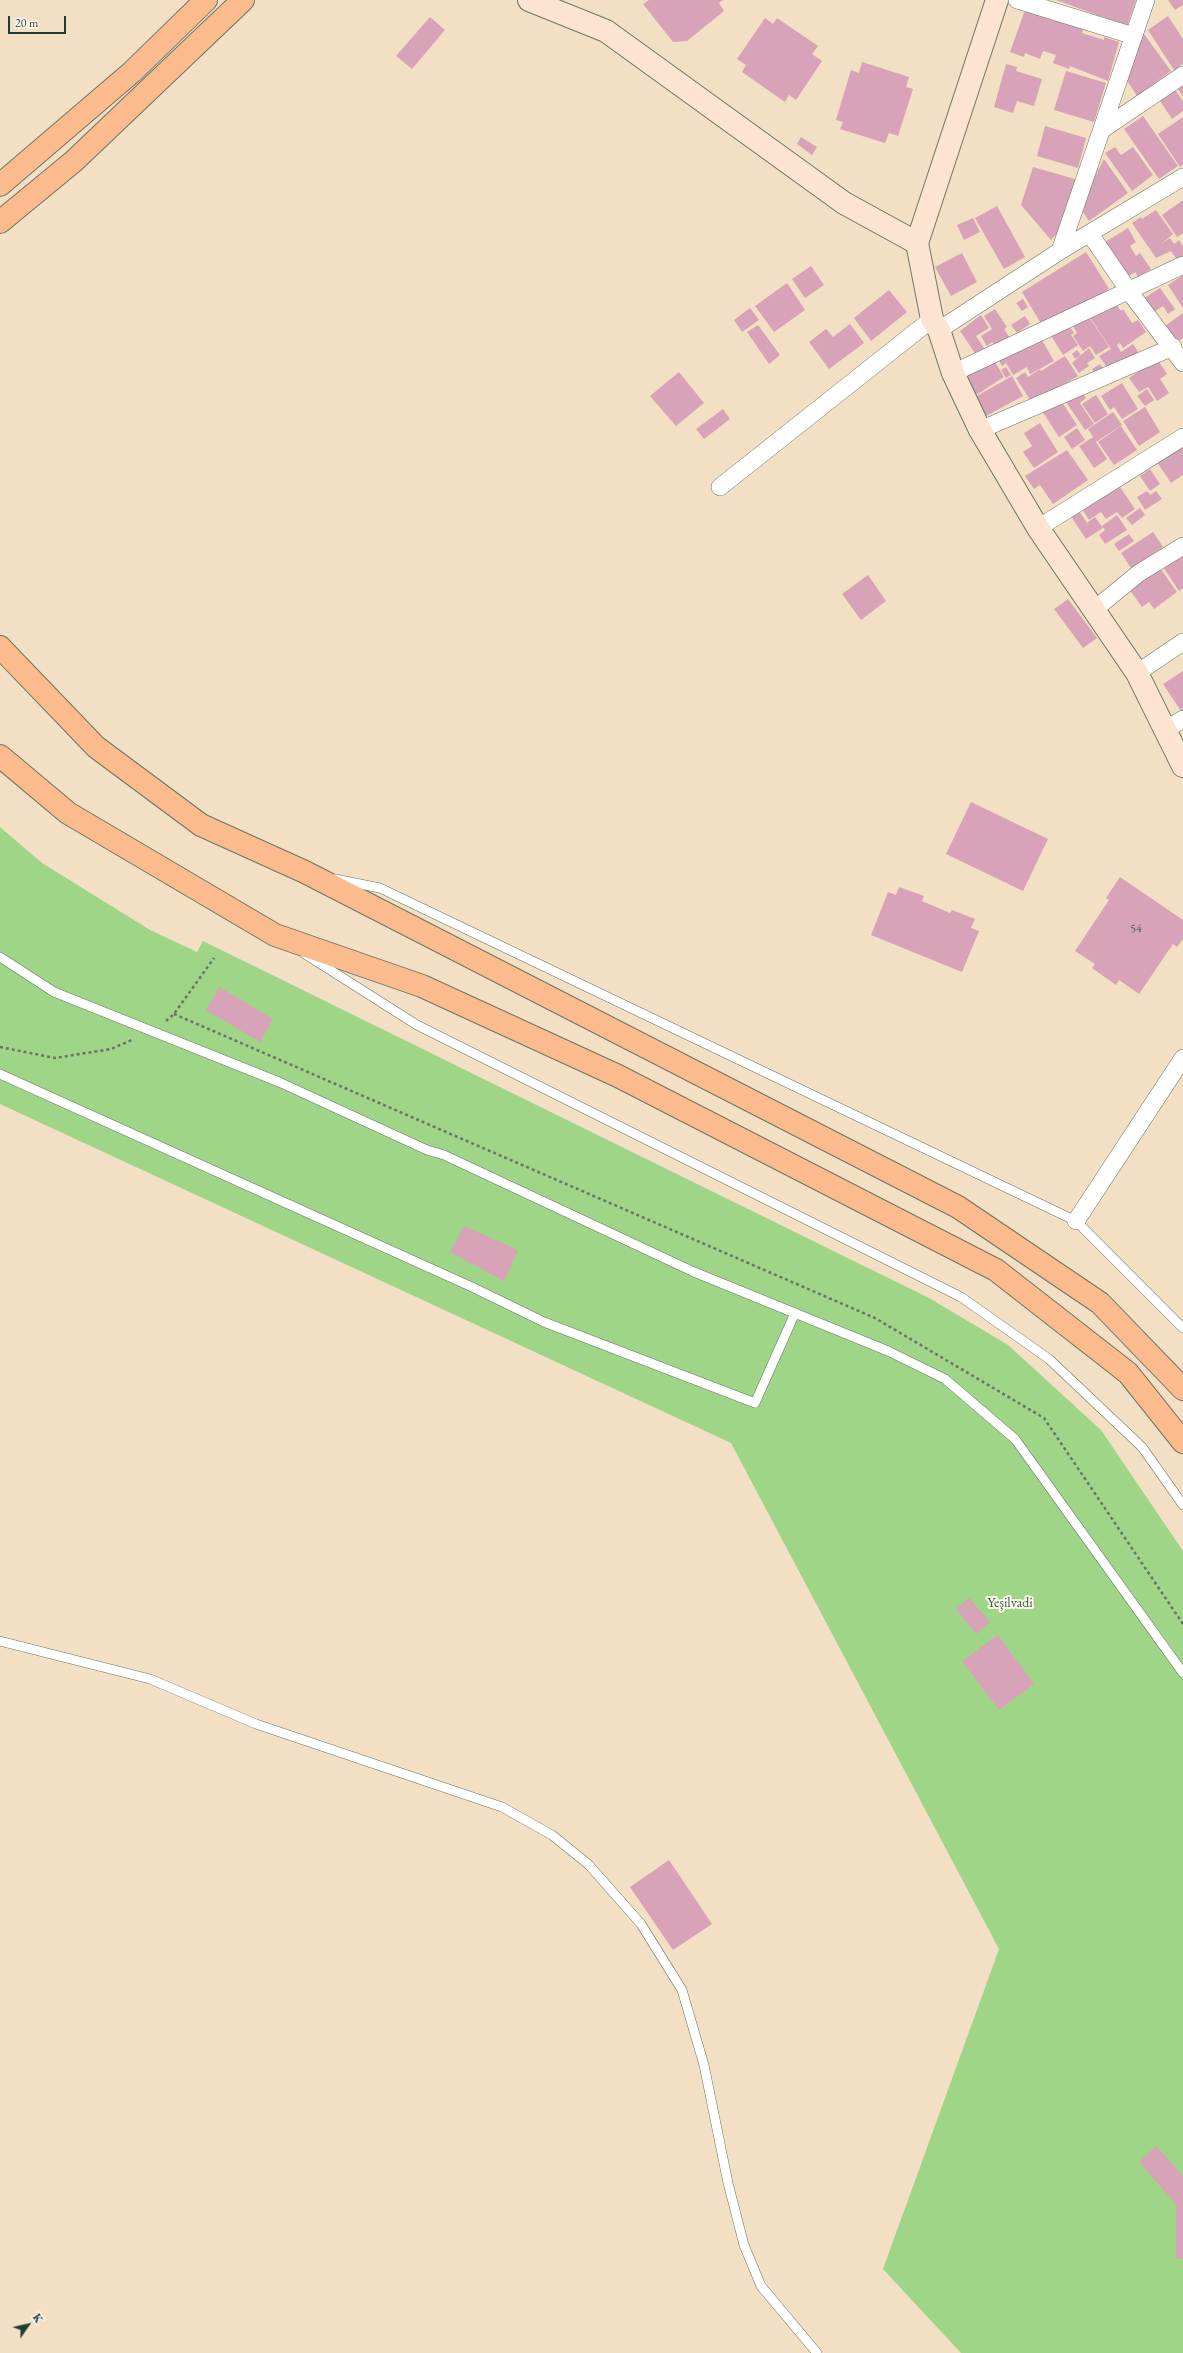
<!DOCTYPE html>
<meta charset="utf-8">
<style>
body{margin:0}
#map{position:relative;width:1183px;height:2353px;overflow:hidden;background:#f3dfc3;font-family:"EB Garamond",serif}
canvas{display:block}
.north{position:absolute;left:8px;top:2305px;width:40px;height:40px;-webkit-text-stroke:3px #fbf7ec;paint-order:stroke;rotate:56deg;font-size:11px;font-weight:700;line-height:16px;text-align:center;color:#1f3d34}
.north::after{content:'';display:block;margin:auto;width:14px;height:18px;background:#1f3d34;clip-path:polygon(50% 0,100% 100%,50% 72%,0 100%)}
.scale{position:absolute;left:8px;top:16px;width:58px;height:18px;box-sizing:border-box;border:2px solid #1f3d34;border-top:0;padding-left:5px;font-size:12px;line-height:14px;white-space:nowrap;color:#1f3d34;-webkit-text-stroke:3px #fbf7ec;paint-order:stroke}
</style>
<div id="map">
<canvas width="1183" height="2353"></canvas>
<div class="north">K</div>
<div class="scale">20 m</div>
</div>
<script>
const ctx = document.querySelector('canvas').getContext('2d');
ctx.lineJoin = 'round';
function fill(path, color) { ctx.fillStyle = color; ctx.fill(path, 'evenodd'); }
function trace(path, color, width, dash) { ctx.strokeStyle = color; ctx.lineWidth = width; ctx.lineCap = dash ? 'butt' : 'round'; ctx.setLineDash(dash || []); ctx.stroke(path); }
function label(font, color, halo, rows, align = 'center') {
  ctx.font = font + ' "EB Garamond",serif'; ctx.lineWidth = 4; ctx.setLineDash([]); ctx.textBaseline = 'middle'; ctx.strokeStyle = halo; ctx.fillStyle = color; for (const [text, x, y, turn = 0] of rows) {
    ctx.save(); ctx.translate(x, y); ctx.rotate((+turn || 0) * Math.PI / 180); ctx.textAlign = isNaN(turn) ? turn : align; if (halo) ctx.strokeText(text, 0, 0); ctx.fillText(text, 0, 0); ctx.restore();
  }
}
const green = new Path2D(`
 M0 827 42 863 150 930 197 952 203 941 929 1298 1008 1345 1101 1430 1183 1551V2353H961L883 2269 999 1949 731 1443 0 1104Z`);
const building = new Path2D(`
 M649 0H723L719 3 724 11 687 41 673 42 643 4Z
 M1056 0H1136L1127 26Z
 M1168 0H1183V5L1175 10Z
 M1025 10 1054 21 1055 19 1084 26 1082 33 1104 40V37L1119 42 1108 81 1070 66 1069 69 1053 63 1056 55 1043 51 1040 59 1025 53 1024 57 1010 52Z
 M1168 16 1183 39V64L1174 70 1148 30Z
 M430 17 445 30 412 69 396 56Z
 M765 18 773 24 777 18 818 46 812 54 822 61 796 100 789 95 785 102 742 72 746 65 737 59Z
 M1144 34 1171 71 1137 96 1124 76Z
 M862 62 909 77 906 87 913 89 898 136 889 133 885 143 840 129 843 122 836 120 851 70 859 73Z
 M1006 64 1017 67 1016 71 1042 79 1034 106 1017 101 1013 113 994 107Z
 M1066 71 1106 83 1094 122 1054 110Z
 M1183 86V97L1178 89Z
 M1175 90 1183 101V111L1172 119 1160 101Z
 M1143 116 1178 166 1159 179 1124 129Z
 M1183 117V165L1180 167 1158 134Z
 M1045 126 1086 138 1078 168 1037 156Z
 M801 137 817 147 812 155 797 144Z
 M1115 147 1121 155 1133 147 1153 175 1132 191 1105 153Z
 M1104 159 1128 193 1089 221 1079 206Z
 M1033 167 1075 179 1063 228 1051 240 1021 205Z
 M1183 200V233L1177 237 1162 215Z
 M997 206 1025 257 1004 269 975 218Z
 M1156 210 1173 234 1160 245 1170 238 1174 244 1179 240 1183 246V258L1178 261 1171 251 1156 258 1132 223 1141 217 1142 219Z
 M973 218 980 232 964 240 957 225Z
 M1128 228 1136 242 1130 246 1136 256 1140 253 1151 269 1138 277 1135 272 1128 277 1105 242Z
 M1086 252 1109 289 1061 319 1042 325 1022 292Z
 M962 253 977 282 951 296 935 267Z
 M811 266 824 285 805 298 792 279Z
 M1183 275V308L1168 285Z
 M787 283 805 310 774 332 755 306Z
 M1160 288 1175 309 1168 314 1163 306 1153 313 1143 299Z
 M889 290 907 312 871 341 854 318Z
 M1023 299 1028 307 1022 311 1016 303Z
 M1113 300 1121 311 1123 309 1132 323 1138 320 1146 332 1123 348 1120 343 1117 345 1121 352 1133 344 1141 356 1129 364 1126 358 1108 369 1099 356 1111 349 1089 316Z
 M750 308 759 320 742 332 734 320Z
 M995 309 1007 327 1004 329 1011 340 997 349 992 342 987 346 981 336 992 329 984 316Z
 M1183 313V338L1176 343 1165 326Z
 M1087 314 1109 347 1096 355 1090 346 1083 351 1073 336 1077 333 1072 324Z
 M981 315 989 328 976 336 986 351 977 356 960 331Z
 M1025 316 1030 324 1017 333 1011 325Z
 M1067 323 1074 333 1071 335 1078 345 1063 355 1050 334Z
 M850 324 864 343 829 369 809 342 826 329 833 337Z
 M758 325 780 355 769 364 747 332Z
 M1039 335 1054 361 1030 374 1027 367 1013 375 1006 363 1002 366 996 355Z
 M1089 348 1095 358 1087 363 1089 366 1079 373 1072 363Z
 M1077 350 1081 355 1075 359 1072 354Z
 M1065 356 1078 376 1032 403 1016 378 1025 372 1028 377 1040 369 1041 371Z
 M992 357 1004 377 976 395 963 374Z
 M1157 359 1167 374 1160 379 1169 393 1157 401 1148 387 1139 392 1129 378Z
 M1100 364 1106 372 1098 377 1092 369Z
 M1006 367 1011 375 1006 378 1001 370Z
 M679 372 704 403 676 426 650 396Z
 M1012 376 1023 396 986 416 975 397Z
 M1122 383 1138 409 1122 419 1114 407 1110 410 1101 396Z
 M1147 389 1154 400 1145 406 1137 396Z
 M1081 391 1086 398 1080 403 1094 424 1085 430 1066 402Z
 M1096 395 1108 414 1095 423 1082 404Z
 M1060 399 1077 425 1059 437 1042 411Z
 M1145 407 1160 432 1139 446 1123 421Z
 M723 409 730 419 704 439 696 429Z
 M1113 412 1122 425 1096 442 1107 459 1094 468 1079 446 1093 437 1088 429Z
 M1040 423 1058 452 1034 468 1023 452 1032 446 1024 433Z
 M1121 426 1137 450 1114 465 1098 442Z
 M1077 428 1085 440 1072 449 1064 437Z
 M1183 444V475L1171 483 1157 462Z
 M1067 450 1088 480 1053 504 1040 485 1034 489 1025 476Z
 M1150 469 1160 484 1150 491 1140 476Z
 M1118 484 1135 509 1122 518 1117 512 1106 519 1101 512 1089 520 1082 509Z
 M1147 491 1150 495 1156 491 1162 499 1145 510 1137 497Z
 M1140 508 1145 515 1132 525 1126 518Z
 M1078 509 1087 523 1095 517 1103 528 1086 539 1070 515Z
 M1117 515 1127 530 1105 544 1099 535 1105 530 1102 526Z
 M1153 532 1163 547 1131 568 1121 553Z
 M1129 534 1134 541 1119 551 1114 544Z
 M1183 551V588L1179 591 1161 564Z
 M1158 565 1177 592 1154 609 1149 602 1142 607 1127 586Z
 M868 575 886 601 861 620 842 594Z
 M1068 599 1097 638 1083 648 1054 609Z
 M1183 671V710L1181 711 1163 684Z
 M971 802 1048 839 1023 891 946 854Z
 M1120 877 1183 920V939L1177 947 1173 944 1139 994 1119 980 1116 985 1092 968 1095 964 1075 951 1109 900 1106 898Z
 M899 887 924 896 922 901 950 913 952 910 975 919 971 928 979 931 962 972 871 935 888 892 896 895Z
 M219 987 273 1019 260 1042 206 1010Z
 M464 1226 518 1250 504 1281 450 1252Z
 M969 1598 990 1622 976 1634 956 1609Z
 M998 1635 1034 1684 999 1710 962 1661Z
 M669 1860 712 1924 673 1950 630 1887Z
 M1156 2146 1183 2176V2259H1176V2204L1139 2162Z`);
const path = new Path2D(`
 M174 1014 875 1318 1044 1418 1183 1624
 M166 1021 174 1014 214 958
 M0 1047 55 1058 111 1049 134 1039`);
const lane = new Path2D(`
 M335 879 380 888 1076 1221 1183 1328
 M305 954 417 1025 961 1297 1049 1359 1142 1447 1183 1505
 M0 957 54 992 279 1082 427 1150 444 1155 694 1272 888 1351 945 1379 1015 1439 1183 1673
 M0 1074 472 1287 544 1322 755 1403 795 1313
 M0 1641 150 1679 256 1724 502 1807 552 1835 588 1864 641 1924 682 1990 704 2065 728 2183 744 2245 761 2286 817 2353`);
const street = new Path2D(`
 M1017 0 1134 36
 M1103 129 1183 75
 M1090 234 1129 291 1183 363
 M1060 251 1146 0
 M939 330 1060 251 1183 177
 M953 373 1183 265
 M980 430 1173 347
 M720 487 932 319
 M1038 528 1183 437
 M1095 609 1139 573 1183 546
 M1137 673 1183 642
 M1165 730 1183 719
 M1076 1221 1183 1058`);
const secondary = new Path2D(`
 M529 0 606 31 844 203 917 243
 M997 0 917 243 932 319 939 330 953 373 980 430 1038 528 1137 673 1183 766`);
const primary = new Path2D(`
 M0 185 132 72 206 0
 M0 222 74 161 243 0
 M0 647 96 747 201 825 305 872 958 1207 1100 1303 1183 1389
 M0 756 68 813 275 935 422 986 618 1076 996 1270 1128 1373 1183 1442`);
const numberNames = [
 ["54",1136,929]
];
const parkNames = [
 ["Yeşilvadi",1010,1603]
];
fill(green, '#9ed587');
fill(building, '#d8a3b8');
trace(lane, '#697666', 10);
trace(street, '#697666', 18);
trace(secondary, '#697666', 24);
trace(primary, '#697666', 24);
trace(path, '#697666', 2.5, [3, 3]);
trace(lane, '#fff', 9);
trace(street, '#fff', 17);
trace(secondary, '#fde4d1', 22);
trace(primary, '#fbbb8c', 22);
label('12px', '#4d5655', null, numberNames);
label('14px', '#385b45', '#fbf7ec', parkNames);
</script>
